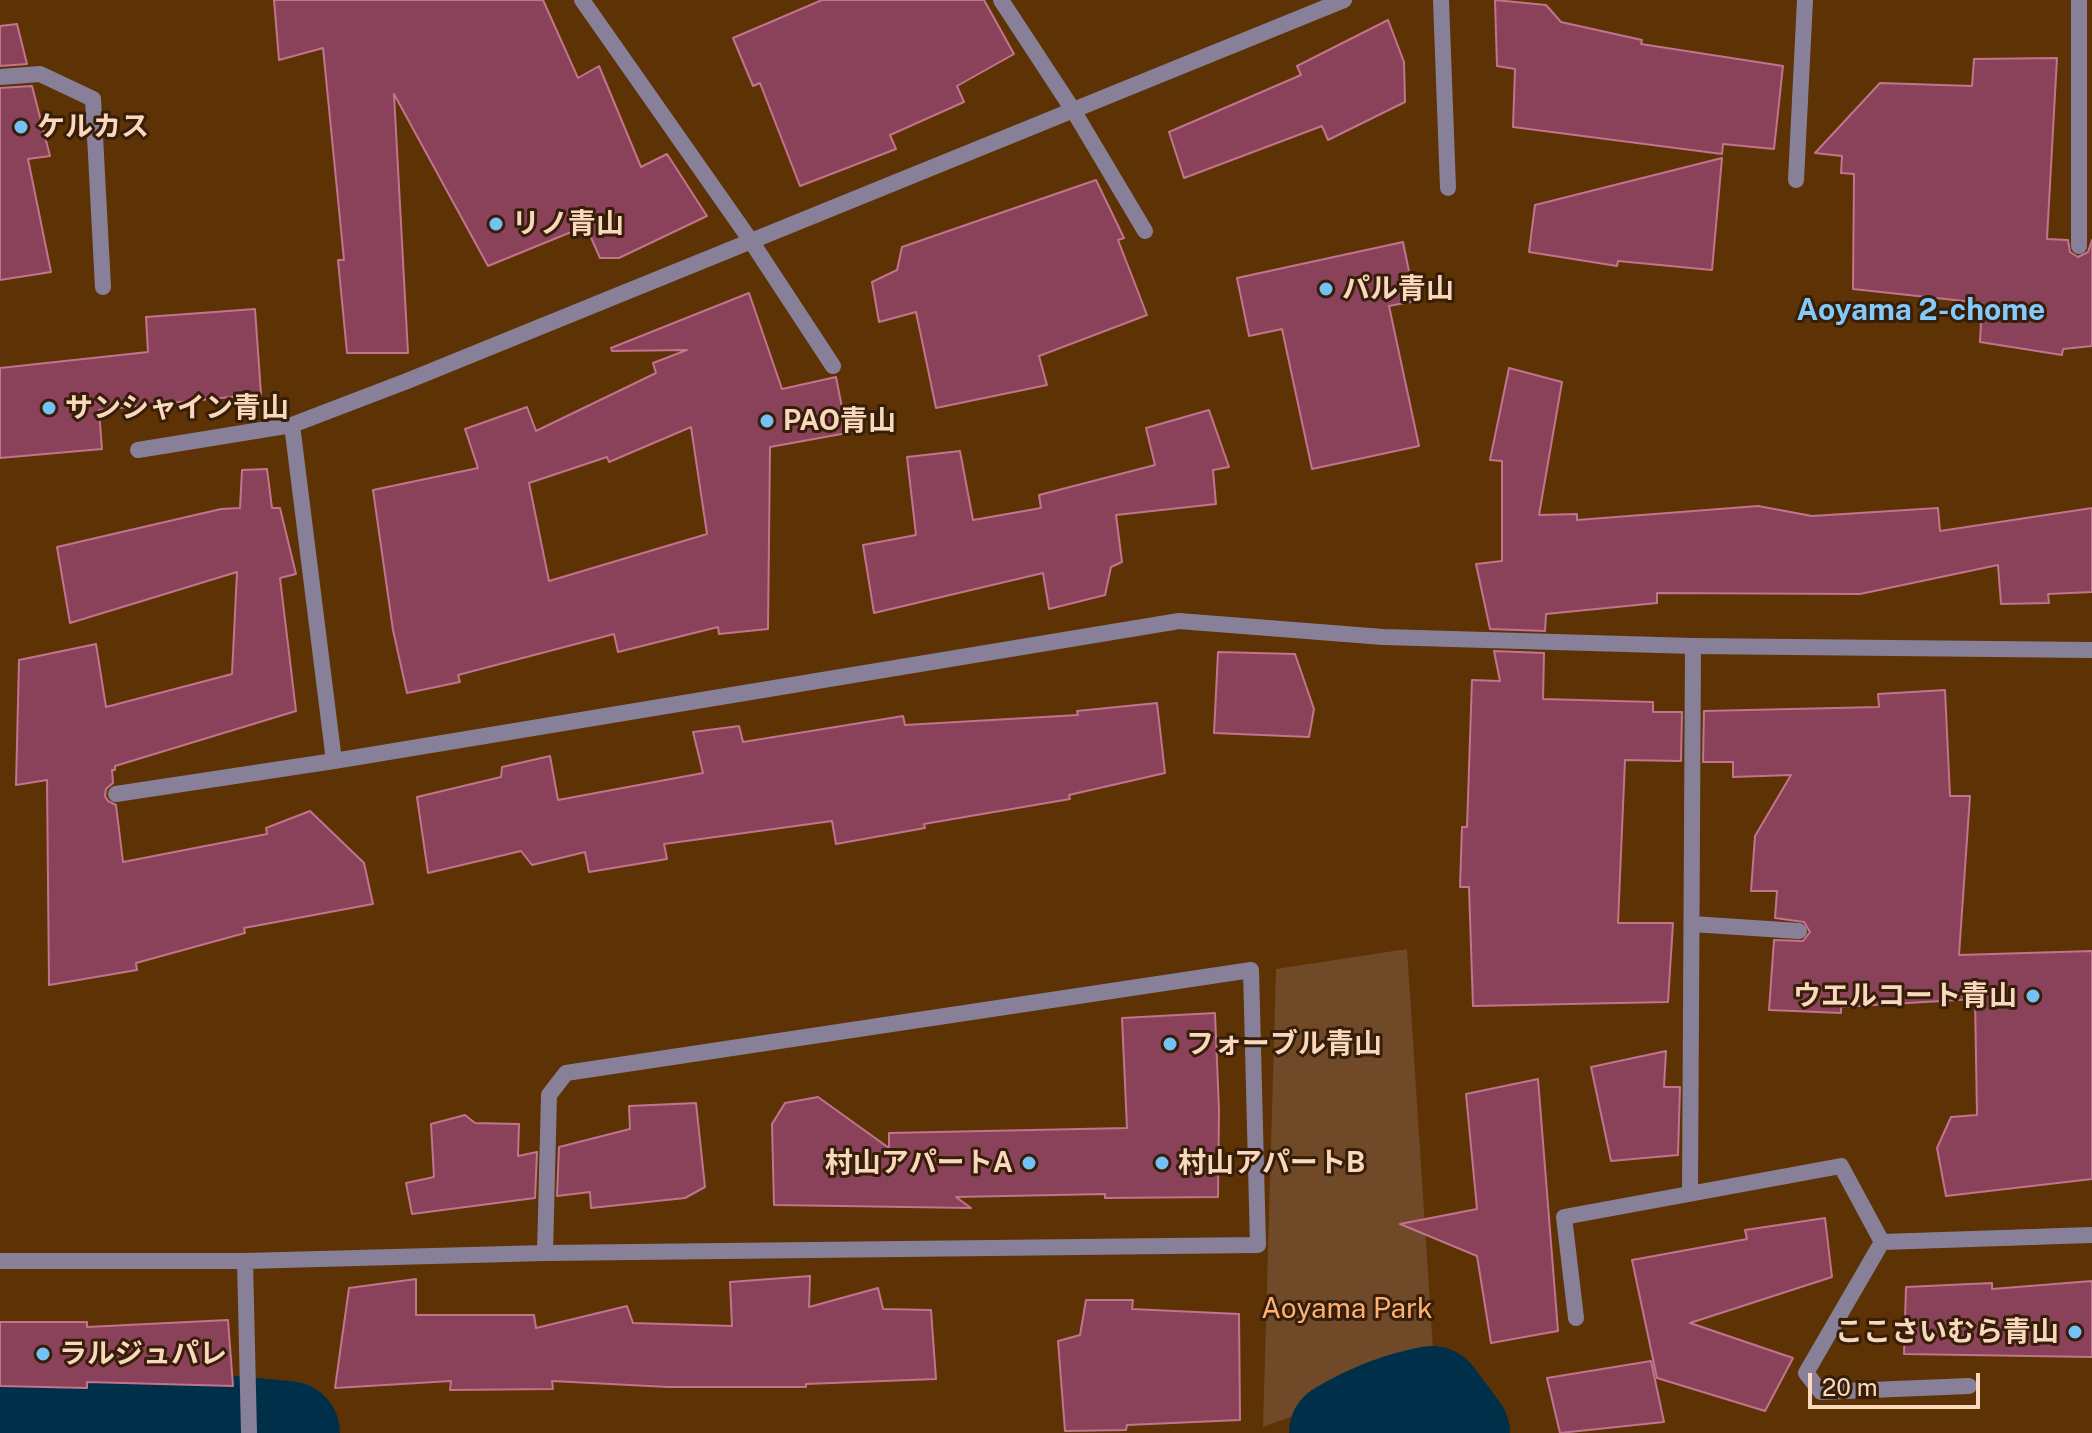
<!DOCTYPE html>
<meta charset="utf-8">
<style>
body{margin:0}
#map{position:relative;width:2092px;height:1433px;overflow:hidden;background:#5d3205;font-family:"Public Sans",sans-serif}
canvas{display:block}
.scale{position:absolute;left:1808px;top:1373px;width:172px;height:36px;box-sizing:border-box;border:4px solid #f9d8be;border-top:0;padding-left:10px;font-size:24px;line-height:28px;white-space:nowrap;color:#f9d8be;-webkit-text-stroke:6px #371e08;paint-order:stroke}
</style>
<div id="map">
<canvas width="2092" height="1433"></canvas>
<div class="scale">20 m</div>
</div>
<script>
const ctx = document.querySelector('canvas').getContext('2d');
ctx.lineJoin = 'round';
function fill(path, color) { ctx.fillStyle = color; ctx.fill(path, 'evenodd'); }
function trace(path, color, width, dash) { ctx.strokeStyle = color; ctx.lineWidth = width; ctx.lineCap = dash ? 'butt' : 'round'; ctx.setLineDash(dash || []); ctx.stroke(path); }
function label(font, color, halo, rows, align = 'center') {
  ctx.font = font + ' "Public Sans","Noto Sans JP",sans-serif'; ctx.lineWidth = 6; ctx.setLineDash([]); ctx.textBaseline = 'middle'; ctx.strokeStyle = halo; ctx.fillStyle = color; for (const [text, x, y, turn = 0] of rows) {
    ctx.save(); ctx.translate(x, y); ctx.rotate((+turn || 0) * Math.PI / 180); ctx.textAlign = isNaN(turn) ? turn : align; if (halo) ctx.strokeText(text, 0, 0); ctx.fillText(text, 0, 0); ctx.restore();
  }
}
const green = new Path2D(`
 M1407 949 1434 1365 1263 1427 1276 969Z`);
const river = new Path2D(`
 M0 1425 222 1427 288 1433
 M1341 1433C1370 1416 1398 1404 1432 1398L1458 1433`);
const building = new Path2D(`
 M274 0H543L578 78 599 66 641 167 667 154 707 216 619 258H600L586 226 488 266 394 94 408 353H347L338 260H344L323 48 279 60Z
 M822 0H984L1014 54 957 86 964 102 890 135 896 149 800 186 760 83 753 86 733 38Z
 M1495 0 1546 5 1561 22 1642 40 1641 44 1783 66 1774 149 1723 144 1722 154 1513 127 1515 69 1497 66Z
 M1388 20 1404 62 1405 102 1328 140 1322 126 1184 178 1169 132 1301 75 1297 66Z
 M17 24 27 64 0 66V26Z
 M2057 58 2047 239 2068 240 2070 252 2078 257 2088 252 2092 240V346L2063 349 2062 355 1980 342 1982 303 1853 289 1854 174 1841 173 1842 156 1815 153 1880 83 1972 86 1974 59Z
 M32 86 50 156 28 159 51 272 0 280V88Z
 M1722 158 1712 270 1618 261 1617 266 1529 252 1535 205Z
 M1096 180 1124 238 1118 240 1147 315 1039 356 1047 385 936 408 916 312 879 322 872 282 897 270 902 247Z
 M1403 242 1415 301 1389 306 1419 446 1312 469 1282 329 1249 336 1237 278Z
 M749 293 782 389 836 377 847 433 770 447 768 629 719 634 718 627 618 652 614 634 458 675 460 682 407 693 393 630 373 490 478 468 465 429 527 407 536 431 656 373 653 363 687 350 612 351 611 348ZM691 427 707 534 549 581 529 483 607 457 609 462Z
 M255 309 261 394 99 410 102 449 0 458V368L148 352 146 317Z
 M1509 368 1562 382 1539 515 1577 514V520L1758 506 1812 516 1938 508 1940 531 2092 508V592L2048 594 2049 603 2001 604 1998 565 1860 594 1657 593V603L1546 614 1545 631 1490 629 1476 564 1502 561V461L1490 460Z
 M1209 410 1229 467 1213 470 1216 504 1116 515 1122 562 1111 567 1105 595 1049 609 1043 573 874 613 863 545 916 535 907 457 960 451 973 520 1041 508 1039 495 1155 465 1146 428Z
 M267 469 272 508H280L296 574 280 578 296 711 115 766V770H112L113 783 106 789 105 796 108 801 116 805 123 862 267 834 266 828 310 811 364 863 373 904 244 928 245 933 136 963 137 970 49 985 47 780 16 785 19 660 96 644 106 707 232 674 237 572 70 623 57 547 221 509 240 508 242 470Z
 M1494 651 1544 653 1543 699 1653 702V712H1682L1681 761 1625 760 1618 923H1673L1668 1002 1473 1006 1469 887H1460L1462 827H1467L1472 680 1500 681Z
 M1218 652 1295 654 1314 709 1309 737 1214 733Z
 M1945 690 1950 796H1970L1959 955 2092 951V1179L1946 1196 1937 1148 1951 1117 1977 1115 1975 999 1841 1007V1013L1769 1010 1774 940 1803 941 1810 932 1804 922 1775 918 1777 891H1751L1755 836 1791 775 1733 777V762H1703L1704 711 1879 707 1878 694Z
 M1157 703 1165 773 1069 795 1070 799 924 824 925 828 836 844 832 821 664 844 667 859 589 872 585 852 532 865 521 851 428 873 417 797 501 777 502 767 550 756 558 800 703 773 693 732 739 726 743 742 903 716 905 725 1078 715 1077 711Z
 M1215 1013 1219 1110 1218 1197 1105 1198V1194L956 1197 971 1208 774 1205 772 1124 785 1103 818 1097 889 1148V1133L1127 1128 1122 1018Z
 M1666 1051 1664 1087H1680L1678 1155 1611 1161 1591 1067Z
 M1538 1079 1558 1331 1491 1343 1477 1256 1400 1224 1477 1209 1466 1094Z
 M696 1103 705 1187 685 1198 591 1208 590 1192 557 1196 559 1147 630 1129 629 1106Z
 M465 1115 475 1123 519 1124 518 1156 537 1152 535 1198 412 1214 406 1183 434 1177 431 1124Z
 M1825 1218 1832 1277 1690 1323 1793 1358 1765 1411 1657 1378 1632 1260 1747 1239 1745 1230Z
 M810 1276 809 1307 878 1288 883 1309 931 1310 936 1379 806 1384V1387H668L552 1381 553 1389 450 1390 451 1381 335 1388 349 1288 416 1279V1315H534L536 1328 627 1306 633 1323 732 1326 730 1282Z
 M2092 1281V1357L1904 1354 1906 1287 1992 1283V1289Z
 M1086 1300H1133L1132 1309 1239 1314 1240 1420 1127 1425 1126 1430 1065 1431 1058 1341 1080 1335Z
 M228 1320 233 1386 87 1382V1388L0 1386V1322H87V1327Z
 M1651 1361 1664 1422 1560 1433 1547 1378Z`);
const lane = new Path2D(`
 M582 0 751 241 833 366
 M1001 0 1073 110 1145 231
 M1441 0 1448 188
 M0 77 40 74 93 99 103 287
 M1796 180 1805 0
 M2079 246V0
 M1692 924 1799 931
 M1690 1192 1693 646
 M1882 1242 1806 1373 1821 1392 1969 1386
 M1576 1318 1564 1217 1841 1166 1882 1242 2092 1235`);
const street = new Path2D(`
 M1344 0 407 381 292 425 334 761 1179 621 1383 637 1693 646 2092 650
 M138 450 292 425
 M116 794 334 761
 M0 1261H245L545 1253 1258 1245 1251 970 566 1073 549 1095 545 1253
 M245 1261 249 1433`);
const markers = [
 [21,127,8,"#73c1f5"],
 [496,224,8,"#73c1f5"],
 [1326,289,8,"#73c1f5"],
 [49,408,8,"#73c1f5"],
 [767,421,8,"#73c1f5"],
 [2033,996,8,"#73c1f5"],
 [1170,1044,8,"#73c1f5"],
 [1029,1163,8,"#73c1f5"],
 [1162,1163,8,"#73c1f5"],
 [2075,1332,8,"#73c1f5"],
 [43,1354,8,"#73c1f5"]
];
const poiNames = [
 ["ケルカス",37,127],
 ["リノ青山",512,224],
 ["パル青山",1342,289],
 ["サンシャイン青山",65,408],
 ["PAO青山",783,421],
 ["ウエルコート青山",2017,996,"right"],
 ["フォーブル青山",1186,1044],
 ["村山アパートA",1013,1163,"right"],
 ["村山アパートB",1178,1163],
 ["ここさいむら青山",2059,1332,"right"],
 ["ラルジュパレ",59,1354]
];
const parkNames = [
 ["Aoyama Park",1347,1309]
];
const neighbourhoodNames = [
 ["Aoyama 2-chome",1921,311]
];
fill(green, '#704929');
trace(river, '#002f4a', 104);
fill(building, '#8a425b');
trace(building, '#c2748d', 2);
trace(lane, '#888099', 16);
trace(street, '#888099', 16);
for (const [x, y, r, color] of markers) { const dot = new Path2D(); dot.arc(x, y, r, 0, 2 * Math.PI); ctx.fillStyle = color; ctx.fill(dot); trace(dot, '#371e08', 3); }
label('bold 28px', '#f9d8be', '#371e08', poiNames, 'left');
label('28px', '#fcb275', '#371e08', parkNames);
label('bold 30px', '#83cafb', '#371e08', neighbourhoodNames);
</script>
